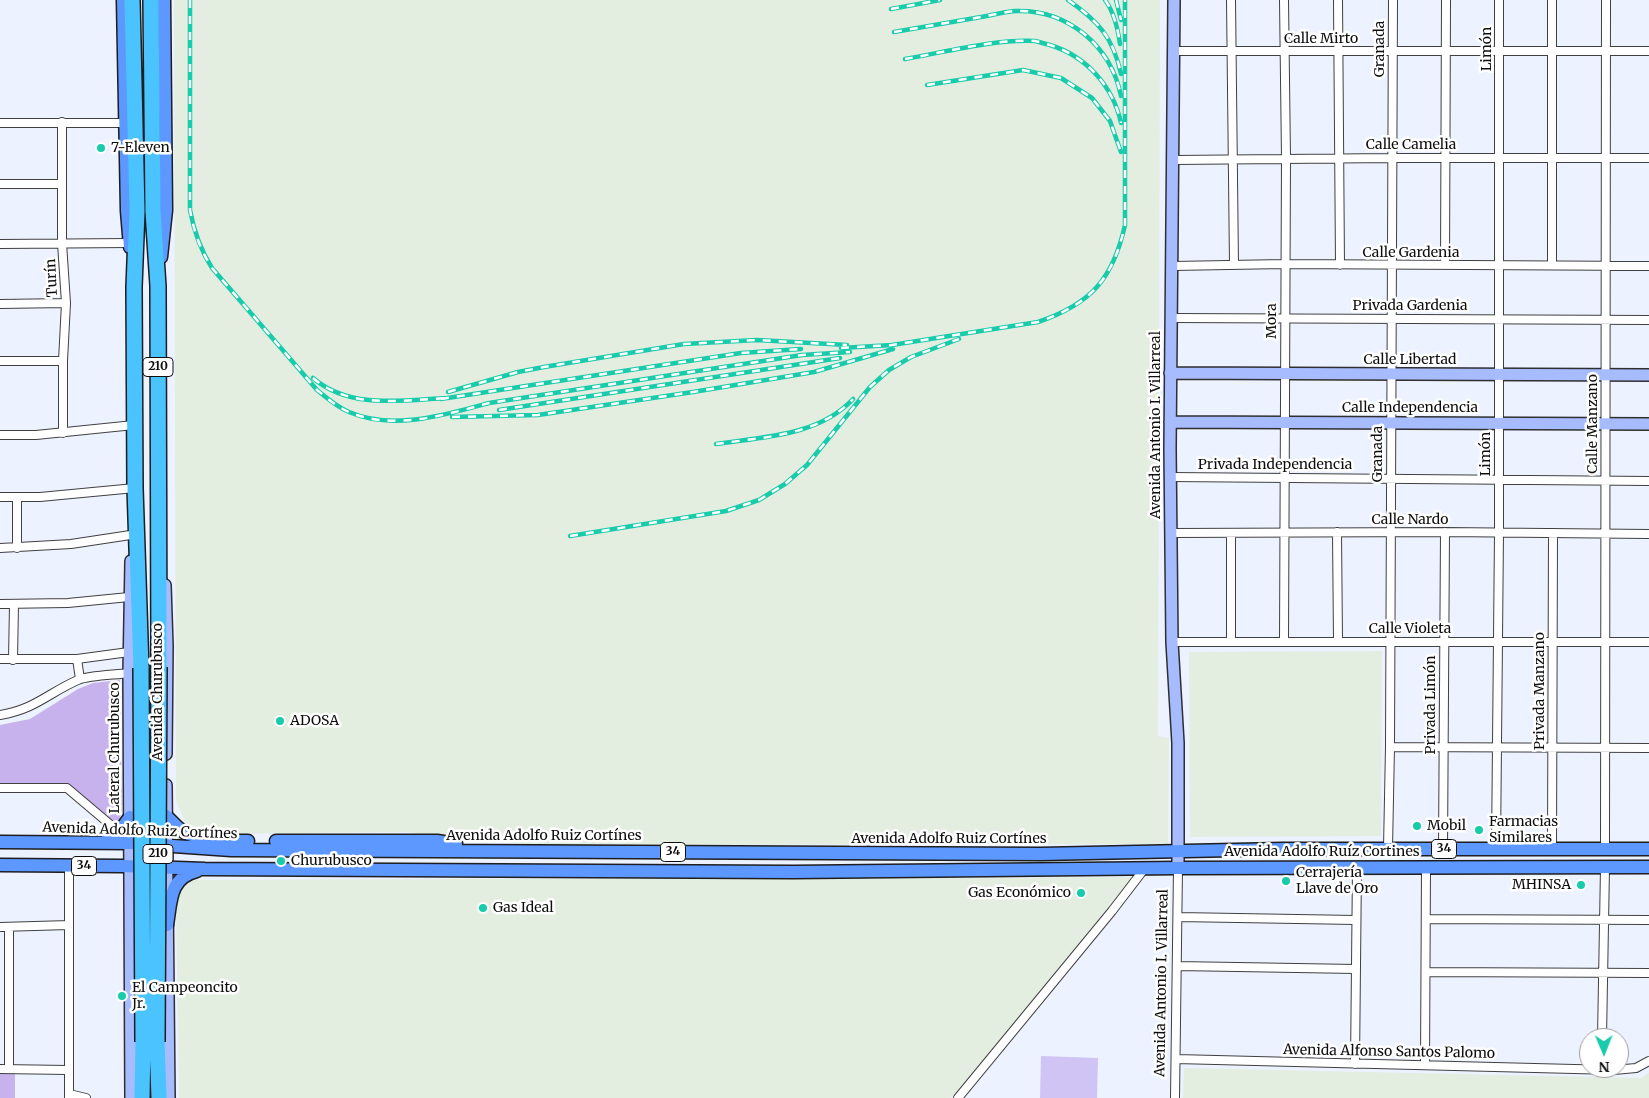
<!DOCTYPE html>
<meta charset="utf-8">
<style>
body{margin:0}
#map{position:relative;width:1649px;height:1098px;overflow:hidden;background:#ecf2ff;font-family:Merriweather,serif}
canvas{display:block}
.north{position:absolute;left:1579px;top:1028px;width:50px;height:50px;box-sizing:border-box;background:#fff;border:1px solid #9e9e9e;border-radius:50%;rotate:179deg;font-size:14px;font-weight:700;line-height:20px;text-align:center;color:#0d0d0d}
.north::after{content:'';display:block;margin:auto;width:18px;height:22px;background:#17cbab;clip-path:polygon(50% 0,100% 100%,50% 72%,0 100%)}
</style>
<div id="map">
<canvas width="1649" height="1098"></canvas>
<div class="north">N</div>
</div>
<script>
const ctx = document.querySelector('canvas').getContext('2d');
ctx.lineJoin = 'round';
function fill(path, color) { ctx.fillStyle = color; ctx.fill(path, 'evenodd'); }
function trace(path, color, width, dash) { ctx.strokeStyle = color; ctx.lineWidth = width; ctx.lineCap = dash ? 'butt' : 'round'; ctx.setLineDash(dash || []); ctx.stroke(path); }
function label(font, color, halo, rows, align = 'center') {
  ctx.font = font + ' Merriweather,serif'; ctx.lineWidth = 5; ctx.setLineDash([]); ctx.textBaseline = 'middle'; ctx.strokeStyle = halo; ctx.fillStyle = color; for (const [text, x, y, turn = 0] of rows) {
    ctx.save(); ctx.translate(x, y); ctx.rotate((+turn || 0) * Math.PI / 180); ctx.textAlign = isNaN(turn) ? turn : align; if (halo) ctx.strokeText(text, 0, 0); ctx.fillText(text, 0, 0); ctx.restore();
  }
}
const industrial = new Path2D(`
 M174 0H1160L1158 736 1169 738 1168 844 531 845 404 832 218 834 186 825 176 800Z
 M1382 651 1381 836 1190 837 1189 652Z
 M1133 877 993 1050 951 1098H179L176 906 181 890 189 880Z
 M1184 1068 1642 1078 1649 1072V1098H1183Z`);
const green = new Path2D(`
 M120 680 122 810 118 826 72 787 0 784V725L30 719 78 689 93 683Z
 M0 1074H15V1098H0Z`);
const pitch = new Path2D(`
 M1041 1056 1098 1058 1097 1098H1040Z`);
const street = new Path2D(`
 M1231 0 1234 265
 M1284 0 1286 158 1284 641
 M1338 0 1340 265
 M1552 0V265
 M1173 51H1649
 M62 122V243L66 303 63 361V433
 M0 123H126
 M1173 160 1392 158H1649
 M0 184H62
 M0 244 130 243
 M1445 265 1446 0
 M1173 266 1284 264 1649 266
 M0 304 66 303
 M1172 318 1649 320
 M0 361H63
 M0 435H36L134 425
 M1170 477 1649 481
 M0 497H40L135 488
 M1337 532 1338 641
 M1171 533 1445 532 1649 534
 M1231 533V641
 M0 548 71 544 137 534
 M17 548V498
 M0 604 68 603 129 597
 M1172 642H1649
 M0 659H77L129 652
 M77 659 80 679
 M13 660 14 604
 M0 715C36 709 48 693 78 680 90 675 116 675 129 673
 M1390 747 1649 748
 M0 788H67L119 832
 M1388 848 1390 747 1393 0
 M1443 849 1445 532
 M1496 849 1499 533V0
 M1552 849 1553 533
 M1605 849 1606 0
 M1178 917 1356 920
 M1426 919 1649 920
 M0 927 69 925
 M9 927V1069
 M1177 966 1356 969
 M1426 972 1649 973
 M1602 1038 1605 867
 M1176 1059 1614 1070 1636 1068 1649 1061
 M1355 1064 1357 867
 M1425 1065 1426 867
 M0 1069 68 1070
 M69 1094 86 1098
 M69 1098V866
 M958 1098 1112 911 1145 868
 M1175 1098 1178 868`);
const secondary = new Path2D(`
 M1174 0 1170 448 1172 642 1178 743V868
 M1170 373 1649 375
 M1170 422 1649 424
 M165 585 167 646 166 754
 M166 785 169 1098
 M131 1098 129 673 131 561`);
const primary = new Path2D(`
 M123 0 127 211 130 247
 M161 257 166 210 164 0
 M166 816C172 821 177 828 184 832 203 841 228 841 248 841
 M276 841H437L456 844
 M0 842 130 843 231 850 1040 854 1283 849H1649
 M105 842 119 832 130 817
 M0 865 122 866 205 869 793 872 1178 868 1649 867
 M167 925C171 901 169 878 197 871`);
const highway = new Path2D(`
 M132 0 137 211 134 287 135 488 141 668
 M151 0 153 211 158 286 159 667
 M157 1042 159 1098
 M142 1098 143 1042`);
const rail = new Path2D(`
 M190 0V210C194 232 200 249 212 268L317 390C327 398 337 407 349 412 393 431 445 415 489 403L802 355 850 352
 M1068 0C1098 21 1113 37 1121 74
 M1105 0C1114 12 1118 30 1120 44
 M1116 0 1121 20
 M891 9 940 0
 M894 32C923 27 952 22 981 17 992 15 1004 12 1015 11 1068 9 1111 46 1121 96
 M905 59C946 52 994 39 1035 41 1040 42 1045 44 1050 45 1086 56 1113 86 1121 123
 M927 85 1023 70 1061 78 1092 98 1110 121 1121 152
 M841 348 892 345 1038 322C1091 304 1113 279 1125 225V0
 M313 378C350 410 403 400 448 398
 M448 392 518 372 544 367 684 344 757 340 847 345
 M441 399 741 353 801 349
 M499 410 840 358
 M452 417 538 415 693 392 814 372 893 349
 M716 444C763 437 819 436 853 399
 M570 536 726 511 759 500 785 484 807 465 870 387 889 370 911 357 959 339`);
const highwayBridge = new Path2D(`
 M141 668 143 1042
 M157 1042 159 667`);
const markers = [
 [101,148,5,"#17cbab"],
 [280,721,5,"#17cbab"],
 [1417,826,5,"#17cbab"],
 [1479,830,5,"#17cbab"],
 [281,861,5,"#17cbab"],
 [1286,881,5,"#17cbab"],
 [1581,885,5,"#17cbab"],
 [1081,893,5,"#17cbab"],
 [483,908,5,"#17cbab"],
 [122,996,5,"#17cbab"]
];
const shields = [
 [158,367,30],
 [1444,849,25],
 [673,852,25],
 [158,854,30],
 [84,866,25]
];
const shieldNames = [
 ["210",158,367],
 ["34",1444,849],
 ["34",673,852],
 ["210",158,854],
 ["34",84,866]
];
const streetNames = [
 ["Calle Mirto",1321,39],
 ["Granada",1380,49,-90],
 ["Limón",1487,49,-90],
 ["Calle Camelia",1411,145],
 ["Calle Gardenia",1411,253],
 ["Turín",52,278,-93],
 ["Privada Gardenia",1410,306],
 ["Mora",1272,321,-90],
 ["Calle Libertad",1410,360],
 ["Calle Independencia",1410,408],
 ["Calle Manzano",1593,424,-90],
 ["Avenida Antonio I. Villarreal",1156,425,-90],
 ["Granada",1378,454,-90],
 ["Limón",1486,454,-90],
 ["Privada Independencia",1275,465],
 ["Calle Nardo",1410,520],
 ["Calle Violeta",1410,629],
 ["Privada Manzano",1540,691,-90],
 ["Avenida Churubusco",158,692,-90],
 ["Privada Limón",1431,705,-90],
 ["Lateral Churubusco",115,748,-90],
 ["Avenida Adolfo Ruiz Cortínes",140,831,2],
 ["Avenida Adolfo Ruiz Cortínes",544,836],
 ["Avenida Adolfo Ruiz Cortínes",949,839],
 ["Avenida Adolfo Ruíz Cortines",1322,852],
 ["Avenida Antonio I. Villarreal",1162,983,-89],
 ["Avenida Alfonso Santos Palomo",1389,1052,1]
];
const poiNames = [
 ["7-Eleven",111,148],
 ["ADOSA",290,721],
 ["Farmacias",1489,822],
 ["Similares",1489,838],
 ["Mobil",1427,826],
 ["Churubusco",291,861],
 ["Cerrajería",1296,873],
 ["Llave de Oro",1296,889],
 ["MHINSA",1571,885,"right"],
 ["Gas Económico",1071,893,"right"],
 ["Gas Ideal",493,908],
 ["El Campeoncito",132,988],
 ["Jr.",132,1004]
];
fill(industrial, '#e3ede0');
fill(green, '#c7b2ee');
fill(pitch, '#cfc4f4');
trace(street, '#404040', 10);
trace(secondary, '#2f2f2f', 14);
trace(primary, '#1e1e1e', 15);
trace(highway, '#1e1e1e', 18);
trace(street, '#fff', 8);
trace(secondary, '#a7bcff', 11);
trace(primary, '#5c98ff', 12);
trace(highway, '#4ac3ff', 15);
trace(rail, '#17cbab', 4.5);
trace(rail, '#fff', 2.5, [8]);
trace(highwayBridge, '#1e1e1e', 18, []);
trace(highwayBridge, '#4ac3ff', 15);
for (const [x, y, r, color] of markers) { const dot = new Path2D(); dot.arc(x, y, r, 0, 2 * Math.PI); ctx.fillStyle = color; ctx.fill(dot); trace(dot, '#fff', 2); }
for (const [x, y, w] of shields) { const box = new Path2D(); box.roundRect(x - w / 2, y - 9.5, w, 19, 4); ctx.fillStyle = '#fff'; ctx.fill(box); trace(box, '#0d0d0d', 1); }
label('bold 12px', '#0d0d0d', null, shieldNames);
label('14px', '#0d0d0d', '#fff', streetNames);
label('14px', '#0d0d0d', '#fff', poiNames, 'left');
</script>
